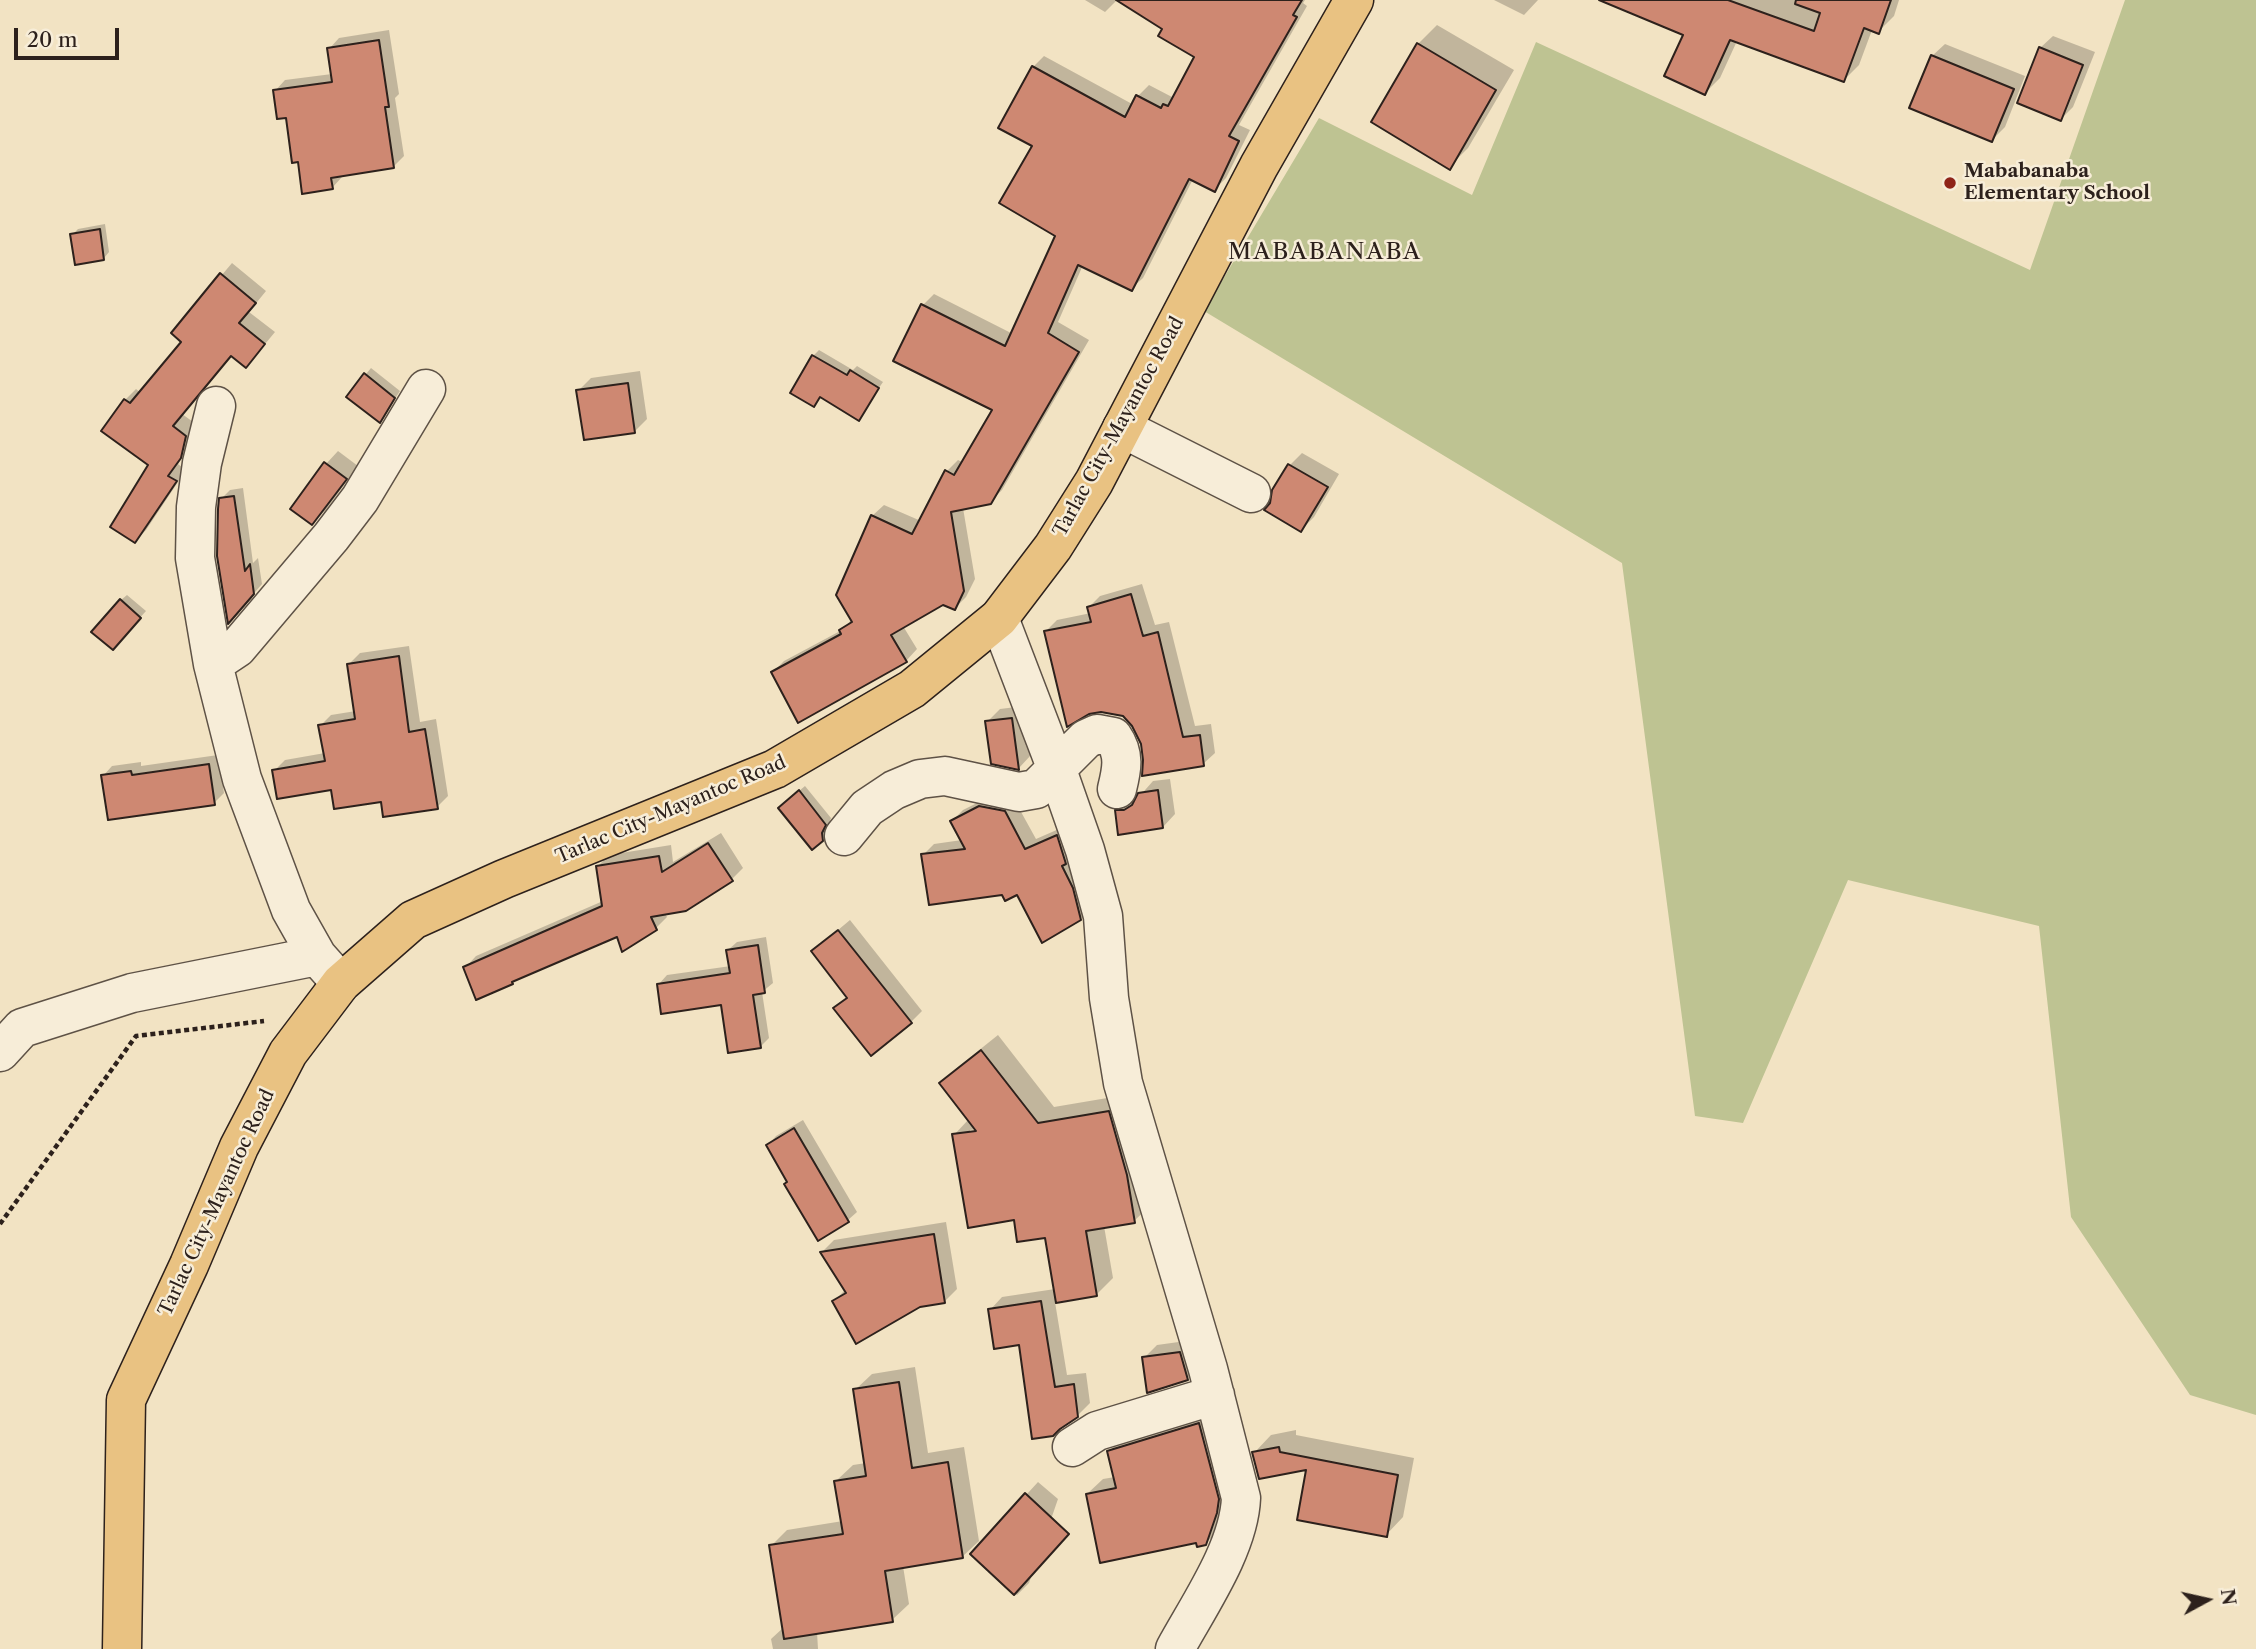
<!DOCTYPE html>
<style>
body{margin:0}
#map{position:relative;width:2256px;height:1649px;overflow:hidden;background:#f2e3c3;font-family:"Libre Caslon Text",serif}
canvas{display:block}
.north{position:absolute;left:2172px;top:1565px;width:70px;height:70px;-webkit-text-stroke:5px #f7edd8;paint-order:stroke;rotate:82deg;font-size:19px;font-weight:700;line-height:28px;text-align:center;color:#2d211c}
.north::after{content:'';display:block;margin:auto;width:24px;height:32px;background:#2d211c;clip-path:polygon(50% 0,100% 100%,50% 72%,0 100%)}
.scale{position:absolute;left:14px;top:28px;width:105px;height:32px;box-sizing:border-box;border:4px solid #2d211c;border-top:0;padding-left:9px;font-size:21px;line-height:24px;white-space:nowrap;color:#2d211c;-webkit-text-stroke:5px #f7edd8;paint-order:stroke}
</style>
<div id="map">
<canvas width="2256" height="1649"></canvas>
<div class="north">N</div>
<div class="scale">20 m</div>
</div>
<script>
const ctx = document.querySelector('canvas').getContext('2d');
ctx.lineJoin = 'round';
function fill(path, color) { ctx.fillStyle = color; ctx.fill(path, 'evenodd'); }
function trace(path, color, width, dash) { ctx.strokeStyle = color; ctx.lineWidth = width; ctx.lineCap = dash ? 'butt' : 'round'; ctx.setLineDash(dash || []); ctx.stroke(path); }
function label(font, color, halo, rows, align = 'center') {
  ctx.font = font + ' "Libre Caslon Text",serif'; ctx.lineWidth = 5; ctx.setLineDash([]); ctx.textBaseline = 'middle'; ctx.strokeStyle = halo; ctx.fillStyle = color; for (const [text, x, y, turn = 0] of rows) {
    ctx.save(); ctx.translate(x, y); ctx.rotate((+turn || 0) * Math.PI / 180); ctx.textAlign = isNaN(turn) ? turn : align; if (halo) ctx.strokeText(text, 0, 0); ctx.fillText(text, 0, 0); ctx.restore();
  }
}
const green = new Path2D(`
 M2125 0H2256V1415L2190 1395 2071 1217 2039 926 1848 880 1743 1123 1695 1116 1622 563 1204 311 1319 118 1472 195 1536 42 2030 270Z`);
const shadow = new Path2D(`
 M1085 0H1117L1105 12Z
 M1119 0H1305L1303 3 1307 6 1239 125 1250 130 1226 178 1214 190 1193 179 1143 278 1131 289 1083 265 1058 322 1089 340 1002 490 990 502 963 508 975 579 966 597 955 608 943 603 903 626 917 649 906 661 773 672 784 661 842 630 852 619 872 516 884 505 921 521 947 471 958 460 964 463 995 410 923 305 934 294 1013 334 1057 236 1035 145 1033 67 1044 56 1134 105 1138 96 1149 85 1172 97 1197 56 1164 28Z
 M1494 0H1538L1524 15Z
 M1601 0H1899L1894 16 1878 32 1872 30 1859 65 1844 80 1737 41 1720 78 1705 93 1685 34Z
 M1437 25 1514 70 1468 148 1449 167 1373 122 1418 44Z
 M389 30 399 94 395 98 404 156 393 167 342 174V177L332 188 299 160 287 116 275 91 285 80 332 74 329 49 339 38Z
 M2053 36 2095 52 2073 107 2061 119 2040 48Z
 M1945 44 2025 76 2005 127 1992 140 1932 56Z
 M105 224 109 252 104 258 72 235 78 229Z
 M232 263 266 291 249 312 275 332 256 355 232 354 182 414 196 424 191 445 178 464 186 470 146 530 135 541 150 465 103 431 125 400 136 389 141 393 184 342 173 333Z
 M819 350 853 370 857 366 883 382 858 418 822 396 814 405 792 392 813 356Z
 M371 368 400 391 380 421 348 396Z
 M640 371 647 419 635 431 578 391 591 378Z
 M338 451 358 466 325 511 312 523 326 464Z
 M1302 453 1339 474 1314 517 1301 530 1272 504 1290 465Z
 M243 488 253 563 258 558 262 584 237 613 221 499 230 490Z
 M1142 584 1155 625 1169 622 1195 726 1211 724 1215 753 1203 764 1142 744 1133 725 1045 632 1057 620 1091 613 1089 607 1100 596Z
 M127 595 146 611 118 642 121 600Z
 M409 646 420 722 436 719 448 796 437 807 382 800 274 771 285 760 325 753 320 726 331 715 356 711 349 664 360 653Z
 M1024 706 1031 755 1019 768 987 722 1000 709Z
 M218 755 224 793 214 803 103 776 112 766 141 762V766Z
 M1170 779 1175 814 1163 827 1116 811 1129 798H1138L1153 781Z
 M805 786 831 818 828 826V833L822 840 786 802Z
 M991 796 1015 801 1036 839 1068 825 1091 908 1080 919 1018 893H1003L923 855 934 844 962 840 952 821 963 810Z
 M721 833 743 868 731 880 665 913 667 917 655 929 618 935 517 977 512 983 465 968 476 956 603 901 597 867 609 855 671 845 673 862Z
 M850 920 922 1011 911 1022 835 1009 848 996 813 951Z
 M766 937 773 983 762 992 769 1038 760 1047 722 1003 659 984 667 975 731 966 728 950 737 942Z
 M998 1035 1054 1107 1125 1095 1151 1205 1134 1221 1104 1226 1113 1278 1096 1295 1055 1302 1067 1375 1086 1373 1090 1403 1077 1416 1020 1343 990 1310 1002 1297 1055 1289 1046 1236 1015 1218 954 1135 969 1119 941 1083 958 1067ZM985 1128V1131L970 1133V1130Z
 M803 1120 857 1212 848 1220 819 1239 768 1145 776 1136Z
 M946 1222 957 1289 944 1302 834 1301 846 1289 822 1252 834 1240Z
 M1193 1340 1200 1366 1187 1379 1144 1358 1157 1345Z
 M915 1367 928 1453 964 1447 979 1541 962 1557 903 1566 909 1604 892 1620 817 1632 818 1649H773L771 1639 784 1627 771 1546 787 1530 843 1521 836 1481 853 1465 866 1463 855 1390 872 1374Z
 M1214 1409 1233 1483 1221 1528 1206 1543 1087 1494 1103 1479 1115 1477 1109 1451 1125 1436Z
 M1296 1430V1435L1414 1458 1403 1517 1386 1535 1308 1468 1254 1453 1271 1435Z
 M1038 1482 1058 1499 1029 1583 1017 1595 972 1554Z`);
const building = new Path2D(`
 M1116 0H1302L1293 15 1297 17 1229 136 1239 141 1215 192 1189 179 1132 291 1078 265 1048 333 1079 352 991 504 951 512 964 591 955 610 943 605 891 635 907 662 798 723 771 672 841 634 839 630 852 622 836 595 871 515 912 534 945 470 954 475 992 410 893 361 921 304 1005 346 1055 236 999 203 1032 146 998 128 1032 66 1125 117 1136 95 1161 108 1163 104 1168 106 1194 57 1158 36 1162 29Z
 M1599 0H1728L1814 31 1820 13 1795 4 1796 0H1891L1879 34 1864 28 1844 82 1730 40 1705 95 1664 76 1683 35Z
 M379 40 389 107H385L394 168 331 178 333 189 302 194 298 162 292 163 286 118 277 119 273 90 332 82 327 48Z
 M1417 43 1496 90 1450 170 1371 122Z
 M2039 47 2083 65 2061 121 2017 103Z
 M1931 55 2014 89 1992 142 1909 108Z
 M100 229 104 260 75 265 70 234Z
 M220 273 256 303 239 323 265 344 246 368 231 356 173 426 186 436 181 458 168 476 177 481 135 543 110 527 148 465 101 431 124 399 130 403 181 342 171 333Z
 M812 355 847 375 850 370 879 388 859 421 820 397 814 407 790 393Z
 M364 373 395 398 380 423 346 397Z
 M628 383 635 433 584 440 576 390Z
 M324 462 347 479 312 525 290 509Z
 M1288 464 1328 487 1301 532 1264 510 1270 503 1272 490Z
 M234 496 245 571 250 564 254 594 228 624 217 556 218 509 219 498Z
 M1131 594 1143 636 1158 632 1183 737 1200 735 1204 766 1142 776 1143 760 1141 744 1132 726 1123 716 1101 712 1089 714 1067 727 1044 631 1091 622 1087 607Z
 M120 599 141 618 113 650 91 632Z
 M399 656 409 732 425 729 438 809 383 817 381 802 334 809 331 790 277 799 272 770 325 761 318 725 355 719 347 664Z
 M1012 718 1019 770 991 764 985 721Z
 M209 764 215 805 108 820 101 775 131 771 132 775Z
 M799 790 826 825 822 833 823 841 812 850 778 808Z
 M1158 790 1163 828 1118 835 1115 810H1124L1132 805 1138 793Z
 M979 806 1005 811 1025 849 1057 835 1066 864 1062 866 1073 888 1081 920 1042 943 1017 895 1005 901 1002 895 929 905 921 854 965 849 950 821Z
 M708 843 733 881 686 911 651 917 657 930 622 952 617 937 512 982 513 984 476 1000 463 967 602 906 596 866 659 856 662 872Z
 M838 930 912 1023 871 1056 833 1008 847 998 811 951Z
 M758 945 765 993 753 995 761 1048 728 1053 721 1005 661 1014 657 984 730 973 726 950Z
 M981 1050 1038 1123 1109 1111 1127 1175 1135 1223 1086 1231 1097 1296 1056 1303 1045 1238 1017 1242 1014 1220 968 1228 952 1134 976 1131 939 1083Z
 M794 1128 849 1222 818 1241 784 1184 787 1182 766 1145Z
 M934 1234 945 1303 920 1307 856 1344 832 1301 846 1293 820 1252Z
 M1041 1301 1055 1387 1074 1384 1078 1417 1060 1429 1053 1436 1032 1439 1019 1345 994 1349 988 1309Z
 M1180 1352 1188 1380 1147 1393 1142 1357Z
 M899 1382 912 1468 948 1462 963 1558 885 1571 893 1622 784 1639 769 1545 843 1534 834 1481 866 1476 853 1389Z
 M1199 1423 1219 1499 1217 1513 1206 1545 1197 1547 1196 1543 1100 1563 1086 1494 1116 1488 1107 1451Z
 M1279 1447 1280 1452 1398 1475 1387 1537 1297 1520 1306 1470 1259 1479 1252 1452Z
 M1025 1493 1069 1534 1014 1595 970 1554Z`);
const path = new Path2D(`
 M0 1224 136 1036 264 1021`);
const minor = new Path2D(`
 M216 406 202 463 196 507 195 558 213 664 242 779 291 910 317 956 341 983
 M1122 428 1251 493
 M999 618 1056 767 1085 850 1103 916 1109 998 1123 1083 1208 1369 1241 1498C1239 1548 1199 1605 1175 1649
 M213 664 237 648 331 537 360 499 426 389
 M844 836 867 808 894 790 920 779 945 776 1019 792 1036 789 1086 739 1097 734 1113 737C1125 754 1122 769 1117 789
 M0 1052 22 1028 132 993 317 956
 M1072 1447 1097 1431 1215 1395`);
const major = new Path2D(`
 M122 1649 126 1400 189 1265 239 1147 288 1053 341 983 413 920 504 879 775 769 912 689 999 618 1053 547 1094 482 1259 166 1354 0`);
const markers = [
 [1950,183,7,"#8f2418"]
];
const poiNames = [
 ["Mababanaba",1964,172],
 ["Elementary School",1964,194]
];
const streetNames = [
 ["Tarlac City-Mayantoc Road",1119,427,-61],
 ["Tarlac City-Mayantoc Road",671,810,-23],
 ["Tarlac City-Mayantoc Road",217,1203,-65]
];
const quarterNames = [
 ["MABABANABA",1325,252]
];
fill(green, '#bec392');
fill(shadow, '#0003');
fill(building, '#ce8872');
trace(building, '#2d211c', 2);
trace(minor, '#5e5246', 41);
trace(major, '#2d211c', 41);
trace(path, '#2d211c', 4.5, [5, 3.5]);
trace(minor, '#f7edd8', 38);
trace(major, '#e9c282', 38);
for (const [x, y, r, color] of markers) { const dot = new Path2D(); dot.arc(x, y, r, 0, 2 * Math.PI); ctx.fillStyle = color; ctx.fill(dot); trace(dot, '#f7edd8', 2.5); }
label('bold 19px', '#2d211c', '#f7edd8', poiNames, 'left');
label('19px', '#2d211c', '#f7edd8', streetNames);
ctx.letterSpacing = '2px';
label('23px', '#2d211c', '#f7edd8', quarterNames);
ctx.letterSpacing = '0px';
</script>
